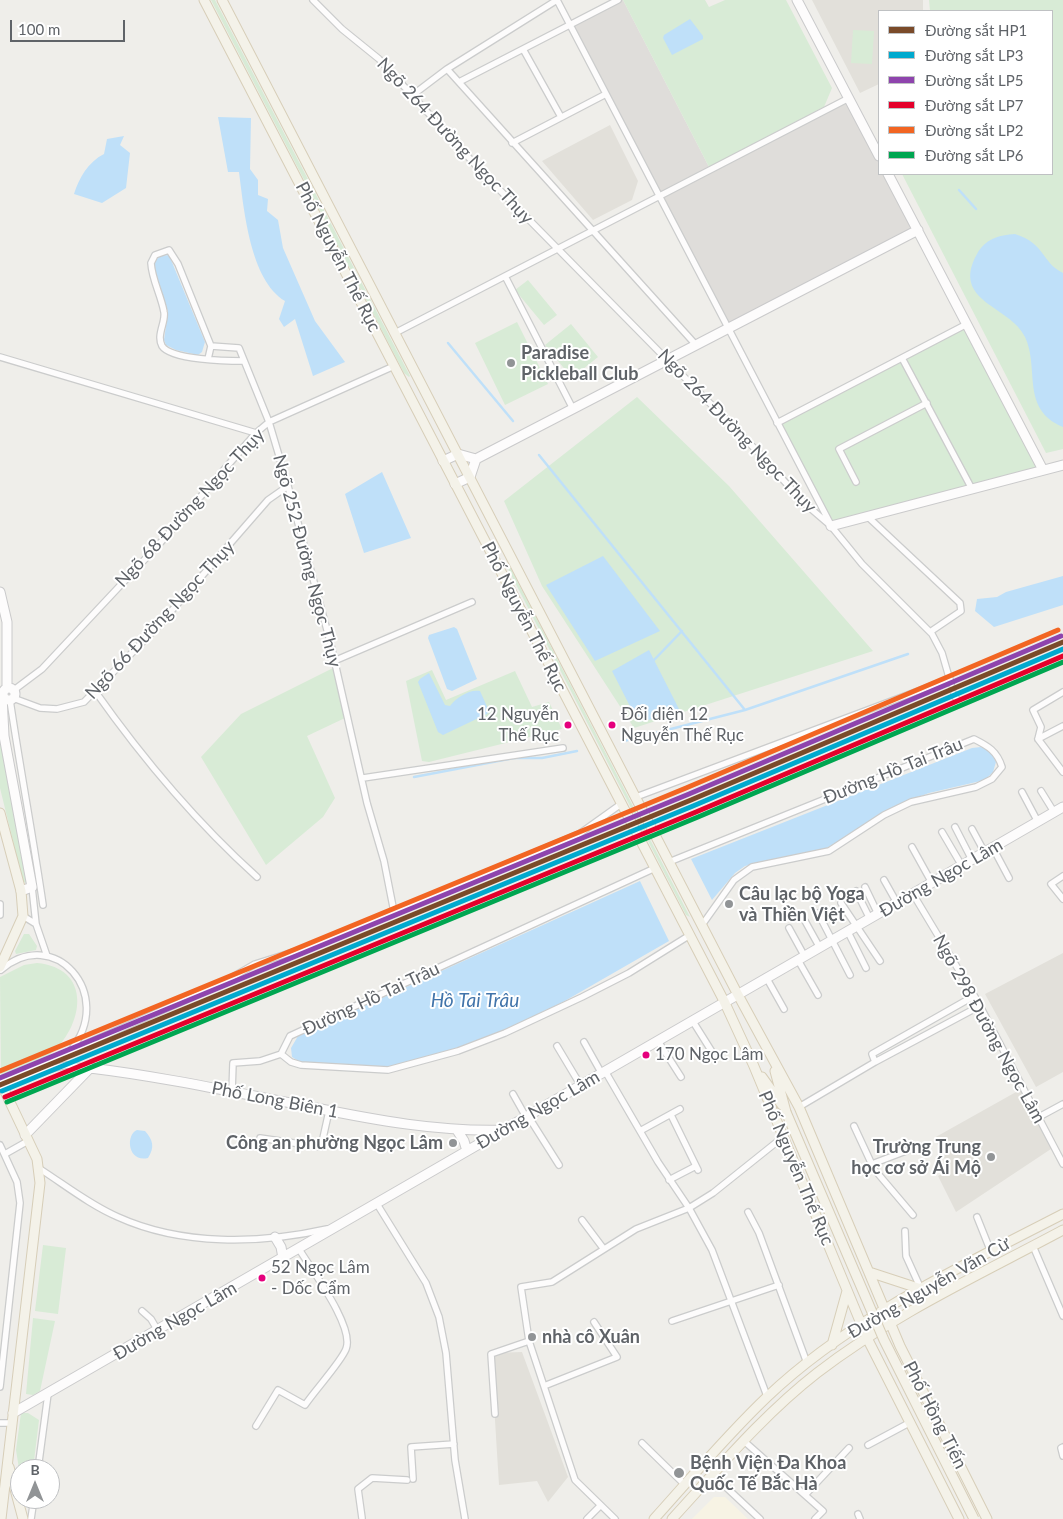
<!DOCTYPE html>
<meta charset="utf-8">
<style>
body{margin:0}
#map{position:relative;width:1063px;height:1519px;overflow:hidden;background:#efeeea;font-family:Lato,sans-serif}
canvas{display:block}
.legend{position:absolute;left:878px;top:10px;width:175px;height:165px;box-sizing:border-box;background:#fff;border:1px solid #bfc1c3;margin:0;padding:6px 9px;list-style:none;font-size:15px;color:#5f6368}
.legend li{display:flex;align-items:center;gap:10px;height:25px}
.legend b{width:25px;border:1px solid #bfc1c3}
.north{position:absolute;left:10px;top:1459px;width:50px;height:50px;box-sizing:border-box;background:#fff;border:1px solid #bfc1c3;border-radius:50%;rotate:0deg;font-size:14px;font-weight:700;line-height:20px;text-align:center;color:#5f6368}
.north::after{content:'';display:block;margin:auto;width:18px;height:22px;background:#919496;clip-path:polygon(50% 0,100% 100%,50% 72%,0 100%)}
.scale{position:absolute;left:10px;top:20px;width:115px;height:22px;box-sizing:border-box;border:2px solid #5f6368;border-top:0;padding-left:6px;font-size:15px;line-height:18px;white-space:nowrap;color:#5f6368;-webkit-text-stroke:4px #fff;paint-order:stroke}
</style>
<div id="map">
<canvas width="1063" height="1519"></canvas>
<ul class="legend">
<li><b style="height:6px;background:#7a4b2a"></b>Đường sắt HP1</li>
<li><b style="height:6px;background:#00a9ce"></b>Đường sắt LP3</li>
<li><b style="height:6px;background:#8e44ad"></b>Đường sắt LP5</li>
<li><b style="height:6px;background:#e4002b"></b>Đường sắt LP7</li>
<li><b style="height:6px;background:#f26522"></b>Đường sắt LP2</li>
<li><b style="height:6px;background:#00a651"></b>Đường sắt LP6</li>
</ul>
<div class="north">B</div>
<div class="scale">100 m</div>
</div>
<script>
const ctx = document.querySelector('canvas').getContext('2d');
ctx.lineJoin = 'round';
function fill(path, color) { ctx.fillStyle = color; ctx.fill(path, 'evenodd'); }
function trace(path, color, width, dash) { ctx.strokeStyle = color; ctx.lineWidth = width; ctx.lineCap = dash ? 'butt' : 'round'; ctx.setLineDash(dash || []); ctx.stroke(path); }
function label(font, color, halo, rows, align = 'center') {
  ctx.font = font + ' Lato,sans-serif'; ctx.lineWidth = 4; ctx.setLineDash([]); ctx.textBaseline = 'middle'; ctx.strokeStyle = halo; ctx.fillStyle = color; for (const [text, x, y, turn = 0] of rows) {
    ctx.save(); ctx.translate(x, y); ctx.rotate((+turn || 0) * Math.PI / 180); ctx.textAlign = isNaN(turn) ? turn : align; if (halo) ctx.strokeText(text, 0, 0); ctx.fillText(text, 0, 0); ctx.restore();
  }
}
const commercial = new Path2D(`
 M714 1497H725L748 1519H692Z`);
const industrial = new Path2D(`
 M618 0H623L709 167 824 107 849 98 879 156V174H888L918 230 728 328 570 25Z`);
const education = new Path2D(`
 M812 0H923V11H879V84L860 93Z
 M610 125 638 181 632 200 593 220 542 161Z
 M1063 953V1072L1036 1087 985 994Z
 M1025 1087 1057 1145 956 1212 938 1176 950 1169 934 1138Z
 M522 1352 568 1477 548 1502 537 1481 499 1485 493 1388 494 1353Z`);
const green = new Path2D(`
 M211 0H215L410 376 409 377 404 373Z
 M623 0H705L709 7 725 0H786L832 88 824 107 709 167Z
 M929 0H1063V449L1046 453 902 174H1052V11H930Z
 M853 30 874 31 872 64 851 63Z
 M528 280 557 315 544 325 515 290Z
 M517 322 548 384 505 405 475 343Z
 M571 324 598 357 572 378 545 345Z
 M967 324 1043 470 831 526 777 423Z
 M637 397 729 486 873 651 634 728 542 586 504 501Z
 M504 561 509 565 690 917 686 915Z
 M333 668 345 718 307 736 335 798 323 817 266 865 201 757 241 714Z
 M432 670 446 700 515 671 532 707 549 702 562 729 429 762 422 761 406 681Z
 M0 709 27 881V883L23 882 0 788Z
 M24 934H29L37 946 36 950 16 954 15 951Z
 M37 963C91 968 85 1022 53 1052 40 1065 19 1070 1 1076L0 977 24 965Z
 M43 1245 66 1248 58 1314 35 1311Z
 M33 1318 55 1321 40 1391 33 1395 26 1394Z
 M21 1413H28L39 1420 33 1469H20V1475L16 1450Z`);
const water = new Path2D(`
 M690 19 703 36V39L672 55 663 38 664 35Z
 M218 117 251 118 250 169 258 180V195L268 199 267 211 278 220 283 248 315 321 345 362 313 376 295 319 284 327 279 319 285 301C250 280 244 210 239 172H228Z
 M124 136 120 145 130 153 126 188 102 203 74 194C79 178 88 162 104 154L107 139Z
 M1015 234C1046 244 1041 262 1063 273V427C1020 409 1040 369 1025 337 1011 306 950 302 977 254 985 239 999 235 1015 234Z
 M169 255 205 342 202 352 198 355 176 350 166 345 164 340 168 312 153 265 159 256Z
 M382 472 411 538 364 553 345 494Z
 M603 556 660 631 595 661 546 585Z
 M1063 576V605L994 627 975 611 977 599 997 597 1006 592Z
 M454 627 457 629 477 679 452 691 447 689 428 638 429 635Z
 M649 650 681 713 638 722 612 671Z
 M429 673 445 705 450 706C456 698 469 689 480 691L489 711 487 714 443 735 438 732 418 682 420 679Z
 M981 747 991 752 996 762 993 772 985 780 929 793 902 803 825 849 745 866 735 873 712 900 691 859 972 748Z
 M640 881 669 941 563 1002 488 1038 469 1046 391 1067 379 1068 300 1062 292 1057 291 1048 298 1036Z
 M137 1130 145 1131C153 1140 155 1147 148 1158 128 1163 125 1135 137 1130Z`);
const stream = new Path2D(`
 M959 190 976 209
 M448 343 513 421
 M539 455 745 710
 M654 660 682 631
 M624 741 745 710 908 654
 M414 777 514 758H542L577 751`);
const street = new Path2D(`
 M313 0 342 29 379 59 481 171 759 453 803 502 831 526 862 564 932 634 942 653 951 684
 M557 0 830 523
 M523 49 561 117
 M447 69 696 345
 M459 82 618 0
 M414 94 447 69 557 0
 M512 143 606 94
 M505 276 573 409
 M395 333 849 98
 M211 346 239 348 269 422 288 486 330 641 367 803 384 861 394 912
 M0 357 256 433
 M902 358 972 489
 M208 359 211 346 178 264 169 250 155 255 151 263C152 280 161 295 164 312 166 322 156 335 162 346 171 360 228 361 244 361
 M777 423 967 324
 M856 482 839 449 927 403
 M867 516 960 603 961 611 930 632
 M334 661 472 602
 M14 690 42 669 161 542 256 433 269 422 394 366
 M95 691C143 759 195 821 257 877
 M954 694 956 698
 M13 698 40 708 57 709 84 702 160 624 268 500 288 486
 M10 700C20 768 33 836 43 905
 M1038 739 1041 727 1033 710 1063 692
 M1038 739 1063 772
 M1038 739 1063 726
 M363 778 563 748
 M1041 791 1054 812
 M1022 792 1038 822
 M636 797 950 679
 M955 827 972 860
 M972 829 985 853
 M942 832 962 866
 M912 847 932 883
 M993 848 1009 878
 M669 862 974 739C988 746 997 751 1002 767L992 779 976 787 911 802 884 815 829 851 752 867 734 880 702 925
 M1063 876 1051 884 1063 899
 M884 880 897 903
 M32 887 36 924 47 956
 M865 887 878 914
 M856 891 870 919
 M913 894 978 1002 1063 1164
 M841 903 880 961
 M0 904V915
 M818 913 850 975
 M23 916 36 924
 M805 921 820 948
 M789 928 805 957
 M848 932 866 968
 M798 960 818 995
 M1 970C54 924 116 994 71 1050
 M766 977 784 1009
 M692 1020 714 1055
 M658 1041 681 1077
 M584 1042 602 1074
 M557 1046 581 1086
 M281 1054 291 1062 301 1065 388 1070 458 1051 505 1033 582 997 629 973 690 935
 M281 1054 290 1036 655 868
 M875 1062 872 1054 974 996
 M43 1063 217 986 255 964 312 946 579 834 621 804
 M46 1070 67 1065 90 1068
 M605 1071 658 1162 689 1208 712 1250 767 1396
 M232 1092 233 1063 260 1061 281 1054
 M513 1094 526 1117
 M799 1107 875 1062 976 1008 978 1002
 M671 1115 698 1170
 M528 1116 559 1165
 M1039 1117 1063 1104
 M854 1126 874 1169 913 1215
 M640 1131 680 1109
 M260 1138 321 1147 329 1111
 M0 1145 17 1182 20 1203 0 1387
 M5 1154 28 1141
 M872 1164 919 1146
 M40 1169C65 1185 90 1205 118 1217 182 1246 260 1244 327 1229
 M669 1180 696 1166
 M377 1204 426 1283 439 1317 446 1353 455 1460 465 1519
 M748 1212 759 1233 807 1363
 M977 1217 991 1252
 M582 1220 603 1248
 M905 1231 906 1256 921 1289
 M1033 1246 1063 1316
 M142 1311 151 1319 158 1331
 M672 1321 779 1285
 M544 1386 617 1357 594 1322
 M495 1414 491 1354 529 1341
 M0 1423H12
 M256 1426 278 1390 305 1405C315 1390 341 1362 346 1349 355 1327 311 1269 299 1249
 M745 1442 823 1511 815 1519
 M642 1443 685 1485
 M868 1445 909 1423
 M1063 1447 1061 1448 1063 1456
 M38 1469 48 1394
 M713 1475 760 1519
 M413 1479 411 1447 454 1444
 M805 1495 849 1448
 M858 1514 860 1519
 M362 1518 358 1489 372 1478 407 1480
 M31 1519 34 1499
 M587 1519 600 1506
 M615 1519 575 1480 529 1341 521 1287 552 1282 636 1229 689 1208 713 1193 783 1137`);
const secondary = new Path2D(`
 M797 0 879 156
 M888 174 1043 470
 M443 461 458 454 476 459 918 230
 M455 484 470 477 476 459
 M831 526 1063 465
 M0 592 7 622V687
 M3 694a6 6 0 1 1 12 0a6 6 0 1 1-12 0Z
 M2 696 4 736 32 887 21 891
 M457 1130 464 1141 467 1151
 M25 1135 90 1068C165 1077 237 1093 311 1107 375 1120 439 1132 504 1130
 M275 1237 281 1247 283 1258
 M13 1413 1063 807`);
const primary = new Path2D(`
 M204 0 724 1001 753 1064 867 1338 959 1519
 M222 0 737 993 799 1107 900 1346 987 1519
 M0 813 21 891 23 916 0 967
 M775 1071 786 1112
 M762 1077 782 1105
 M0 1081 37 1159 40 1183 1 1519
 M869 1272 921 1289
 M832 1345 847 1291
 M9 1467 23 1519
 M654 1519C691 1478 727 1435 767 1397 851 1317 961 1267 1063 1214
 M672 1519C718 1469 763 1415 817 1373 892 1315 979 1275 1063 1230`);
const streetBridge = new Path2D(`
 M0 1081 43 1063
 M0 1089 46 1070`);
const primaryBridge = new Path2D(`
 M786 1112 884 1340 974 1519`);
const rail1 = new Path2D(`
 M0 1085 691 800 1063 642`);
const rail2 = new Path2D(`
 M2 1091 693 806 1063 649`);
const rail3 = new Path2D(`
 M0 1078 689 794 1061 636`);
const rail4 = new Path2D(`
 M5 1097 696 812 1063 656`);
const rail5 = new Path2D(`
 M0 1071 686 788 1058 630`);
const rail6 = new Path2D(`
 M7 1102 698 817 1063 662`);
const markers = [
 [511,363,5,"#919496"],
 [568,725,4.5,"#e5007d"],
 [612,725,4.5,"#e5007d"],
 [729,904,5,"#919496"],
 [646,1055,4.5,"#e5007d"],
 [453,1143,5,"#919496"],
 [991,1157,5,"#919496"],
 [262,1278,4.5,"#e5007d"],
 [532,1337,5,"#919496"],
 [679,1473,6,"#919496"]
];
const busNames = [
 ["12 Nguyễn",559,715,"right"],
 ["Thế Rục",559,736,"right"],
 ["Đối diện 12",621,715],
 ["Nguyễn Thế Rục",621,736],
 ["170 Ngọc Lâm",655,1055],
 ["52 Ngọc Lâm",271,1268],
 ["- Dốc Cẩm",271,1289]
];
const streetNames = [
 ["Ngõ 264 Đường Ngọc Thụy",455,141,47],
 ["Phố Nguyễn Thế Rục",338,257,63],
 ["Ngõ 264 Đường Ngọc Thụy",737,431,46],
 ["Ngõ 68 Đường Ngọc Thụy",190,508,-47],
 ["Ngõ 252 Đường Ngọc Thụy",307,561,75],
 ["Phố Nguyễn Thế Rục",524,617,63],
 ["Ngõ 66 Đường Ngọc Thụy",160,620,-47],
 ["Đường Hồ Tai Trâu",893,771,-22],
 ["Đường Ngọc Lâm",941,878,-30],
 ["Đường Hồ Tai Trâu",371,999,-25],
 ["Ngõ 298 Đường Ngọc Lâm",989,1029,61],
 ["Phố Long Biên 1",275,1100,11],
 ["Đường Ngọc Lâm",538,1110,-30],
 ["Phố Nguyễn Thế Rục",796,1168,67],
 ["Đường Nguyễn Văn Cừ",929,1288,-30],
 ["Đường Ngọc Lâm",175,1321,-30],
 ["Phố Hồng Tiến",935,1415,63]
];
const poiNames = [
 ["Paradise",521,353],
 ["Pickleball Club",521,374],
 ["Câu lạc bộ Yoga",739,894],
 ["và Thiền Việt",739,915],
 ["Công an phường Ngọc Lâm",443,1143,"right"],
 ["Trường Trung",981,1147,"right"],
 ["học cơ sở Ái Mộ",981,1168,"right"],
 ["nhà cô Xuân",542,1337],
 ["Bệnh Viện Đa Khoa",690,1463],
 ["Quốc Tế Bắc Hà",690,1484]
];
const waterNames = [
 ["Hồ Tai Trâu",475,1001]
];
fill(commercial, '#f7f3e4');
fill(industrial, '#dfddda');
fill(education, '#e2e0da');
fill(green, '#d8ebd6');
fill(water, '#bfe0f9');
trace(stream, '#bfe0f9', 2.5);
trace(street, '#cbcccc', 8);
trace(secondary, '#cacacb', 11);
trace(primary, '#d7ceb8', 11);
trace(street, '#fdfcfc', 5.5);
trace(secondary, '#fdfcfc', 9);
trace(primary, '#f4f2e9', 9);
trace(streetBridge, '#cbcccc', 8, []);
trace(primaryBridge, '#d7ceb8', 11, []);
trace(streetBridge, '#fdfcfc', 5.5);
trace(primaryBridge, '#f4f2e9', 9);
trace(rail1, '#7a4b2a', 5);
trace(rail2, '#00a9ce', 5);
trace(rail3, '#8e44ad', 5);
trace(rail4, '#e4002b', 5);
trace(rail5, '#f26522', 5);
trace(rail6, '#00a651', 5);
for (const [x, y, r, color] of markers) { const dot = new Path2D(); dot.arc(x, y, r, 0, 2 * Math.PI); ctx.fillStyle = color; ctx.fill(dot); trace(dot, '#fff', 2); }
label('17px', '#5f6368', '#fff', busNames, 'left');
label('18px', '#5f6368', '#fff', streetNames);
label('bold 18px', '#5f6368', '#fff', poiNames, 'left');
label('italic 19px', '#4174aa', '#fff', waterNames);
</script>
